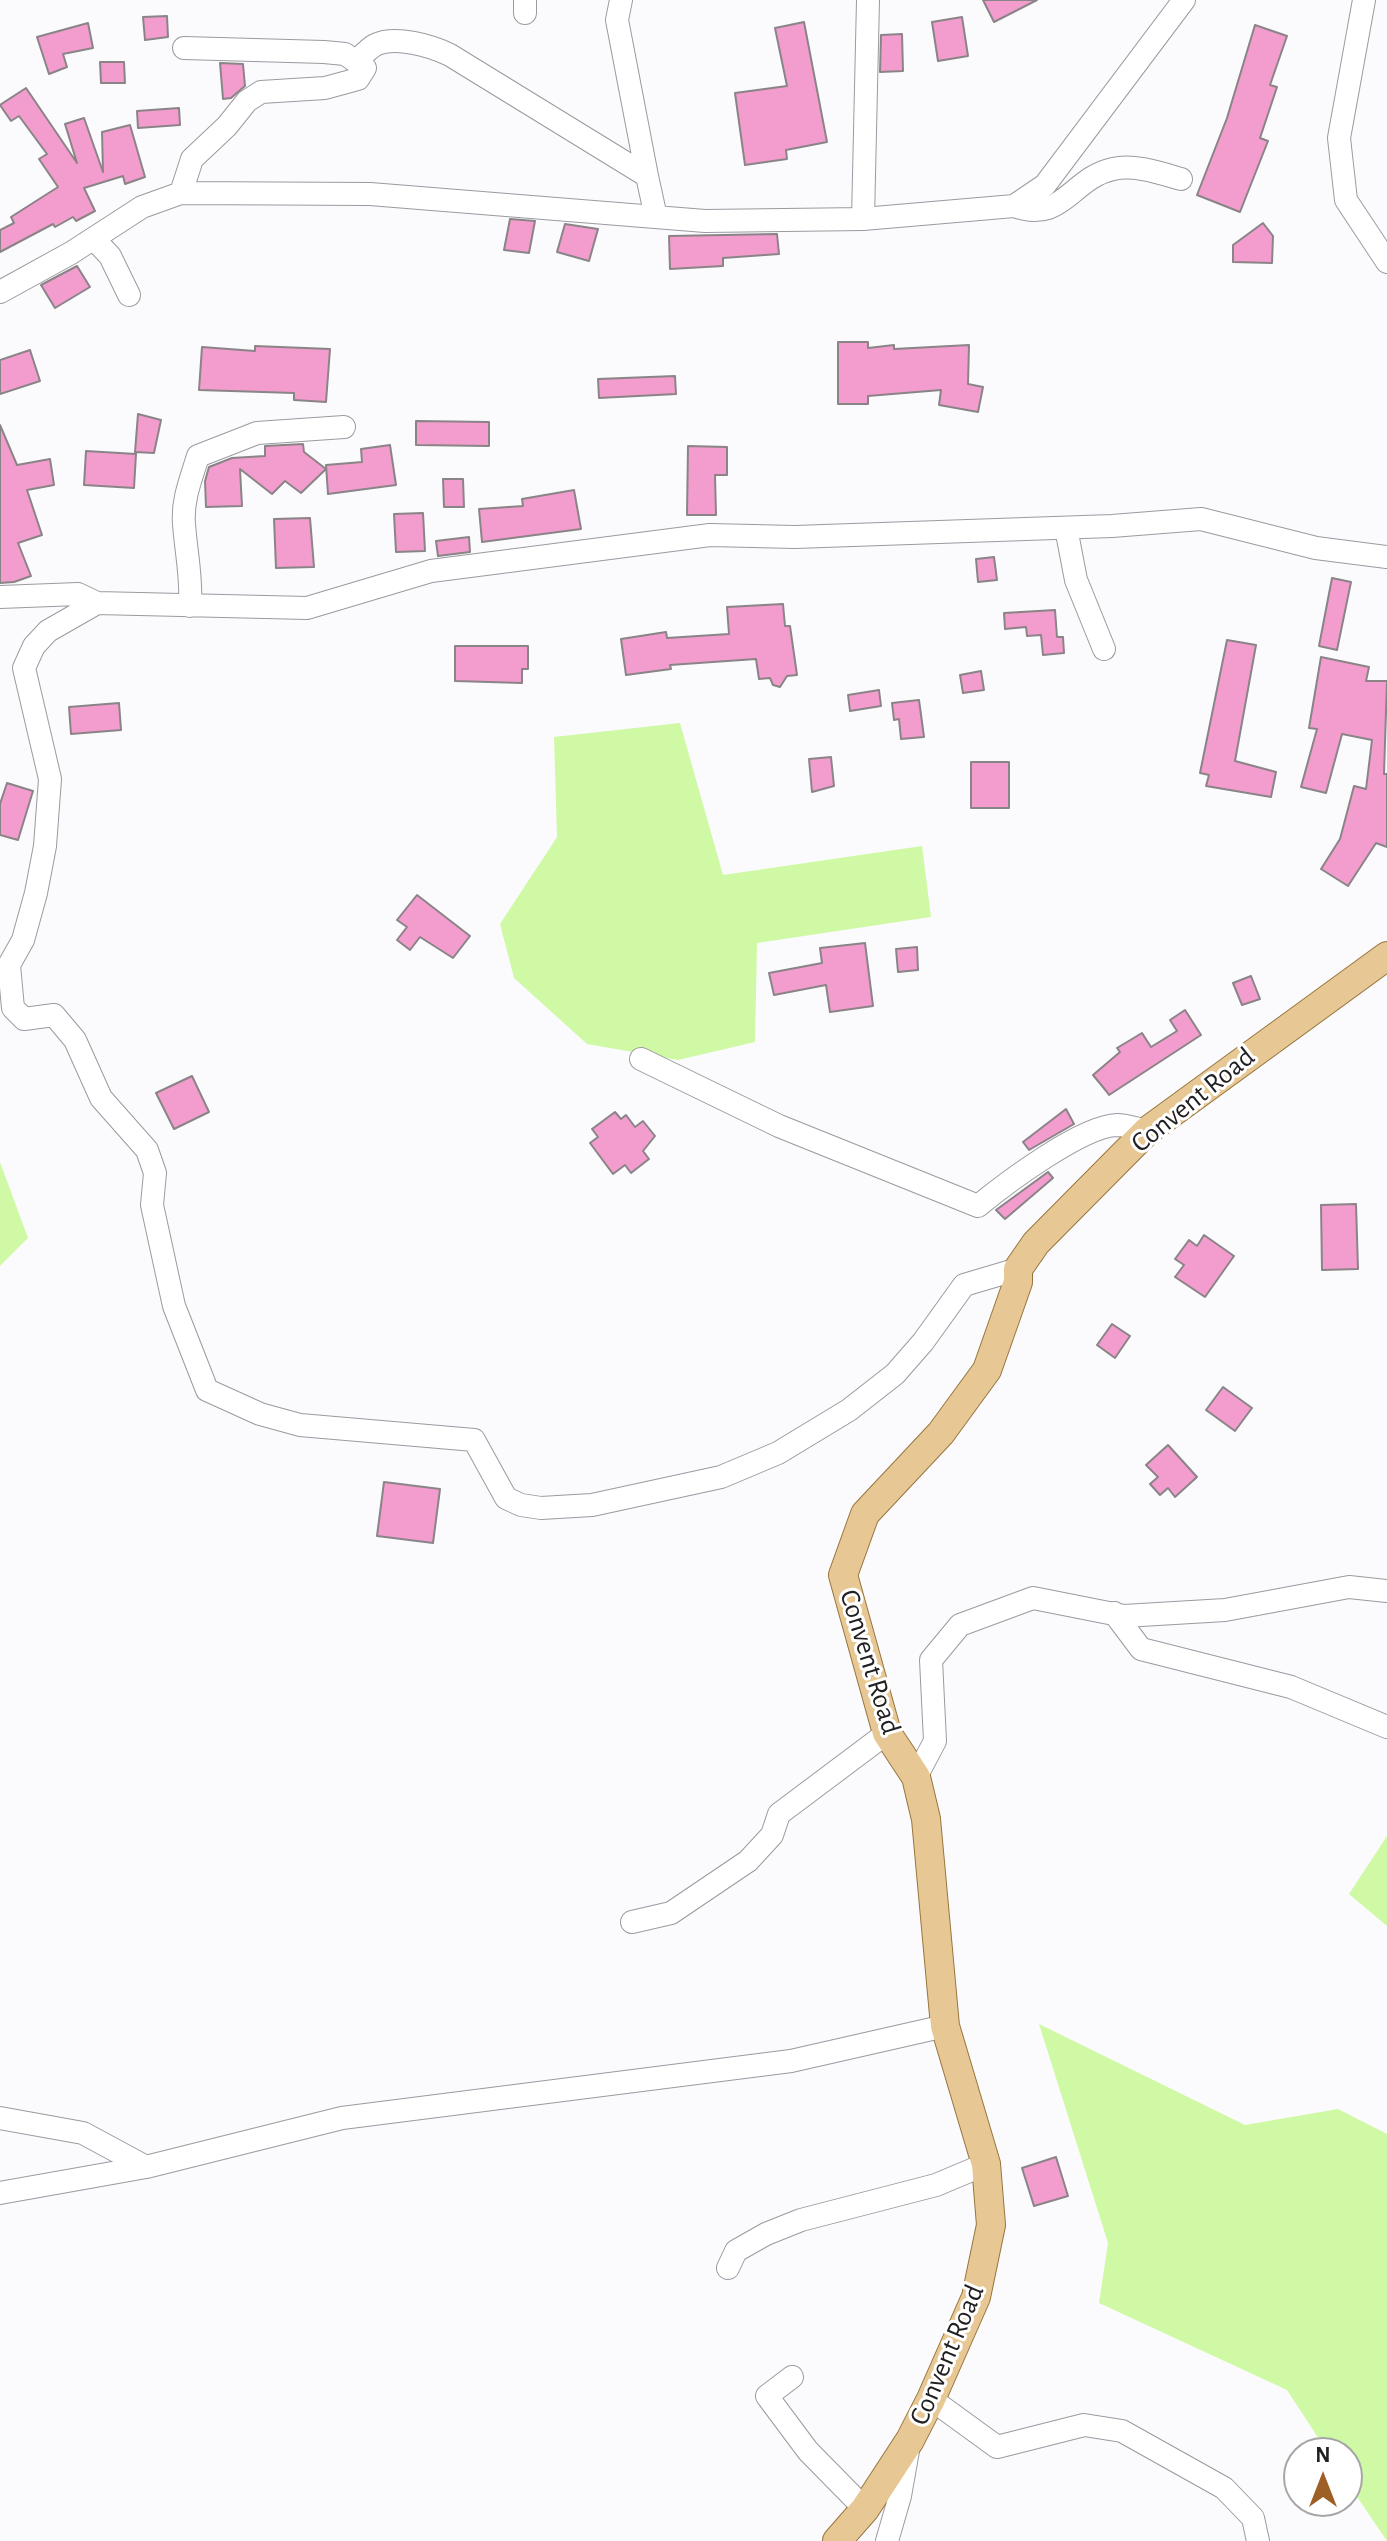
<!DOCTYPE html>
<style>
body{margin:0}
#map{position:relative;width:1387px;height:2541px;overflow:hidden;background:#fbfbfe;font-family:"Alegreya Sans",sans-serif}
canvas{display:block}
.north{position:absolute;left:1283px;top:2437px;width:80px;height:80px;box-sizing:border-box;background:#fff;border:2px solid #a6a6a7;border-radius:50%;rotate:0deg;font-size:22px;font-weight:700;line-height:32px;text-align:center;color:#202022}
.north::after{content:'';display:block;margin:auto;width:28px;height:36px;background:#9e5f27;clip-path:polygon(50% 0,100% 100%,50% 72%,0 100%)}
</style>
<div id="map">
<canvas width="1387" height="2541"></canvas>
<div class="north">N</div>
</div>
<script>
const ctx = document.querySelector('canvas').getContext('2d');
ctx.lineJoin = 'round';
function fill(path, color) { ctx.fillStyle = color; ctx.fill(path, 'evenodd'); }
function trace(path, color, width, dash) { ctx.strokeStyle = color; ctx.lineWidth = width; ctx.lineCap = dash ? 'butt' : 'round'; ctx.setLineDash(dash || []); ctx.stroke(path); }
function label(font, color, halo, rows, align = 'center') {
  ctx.font = font + ' "Alegreya Sans",sans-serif'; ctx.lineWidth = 6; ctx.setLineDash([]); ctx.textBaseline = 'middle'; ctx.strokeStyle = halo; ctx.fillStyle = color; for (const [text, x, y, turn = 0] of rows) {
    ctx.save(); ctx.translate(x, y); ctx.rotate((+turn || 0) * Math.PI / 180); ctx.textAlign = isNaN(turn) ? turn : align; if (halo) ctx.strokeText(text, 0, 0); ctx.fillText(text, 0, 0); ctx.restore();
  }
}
const green = new Path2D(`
 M680 723 723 875 922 846 931 917 757 943 755 1042 678 1060 587 1044 514 978 500 924 557 837 554 737Z
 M0 1162 28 1238 0 1266Z
 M1387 1836V1926L1349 1894Z
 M1039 2024 1245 2125 1338 2109 1387 2134V2541L1347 2482V2453H1328L1287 2390 1099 2303 1108 2243Z`);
const building = new Path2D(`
 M983 0H1037L994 22Z
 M167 16 168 37 145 40 143 17Z
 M962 17 968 56 938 61 932 22Z
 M804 22 827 142 786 150 787 159 745 165 735 93 787 86 775 28Z
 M88 23 93 48 63 54 67 67 49 74 37 37Z
 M1255 25 1287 36 1270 85 1277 87 1260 138 1268 141 1240 212 1197 195 1227 118Z
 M902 34 903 71 880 72 881 35Z
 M100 62H124L125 83H101Z
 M220 63 243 64 245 86 231 98 223 99Z
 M26 88 77 163 65 124 84 118 103 172 102 132 130 125 145 177 125 184 123 176 84 188 95 211 76 221 73 217 55 227 53 224 0 252V230L14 223 11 217 58 187 39 159 47 154 19 116 11 121 0 105Z
 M179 108 180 125 138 128 137 111Z
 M510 219 535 221 529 253 504 250Z
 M1263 223 1273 236 1272 263 1233 262V245Z
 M565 224 598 229 589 261 557 252Z
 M777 234 779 254 723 258V266L670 269 669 236Z
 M77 266 90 287 55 308 41 285Z
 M838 342H868V348L894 345V349L969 345 968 384 983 387 978 412 939 405 941 390 868 396V404H838Z
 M255 346 330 349 326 402 294 400V393L199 390 202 347 255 351Z
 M30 350 40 381 0 394V360Z
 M675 376 676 394 599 398 598 379Z
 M138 414 161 420 154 453 135 452Z
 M416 421 489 422V446L416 445Z
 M0 425 17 465 50 459 54 485 27 490 42 535 18 543 31 576 14 582 0 583Z
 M303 444 304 452 326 469 301 493 285 481 272 494 240 469 242 506 206 507 205 481 209 467 232 458 265 456V446Z
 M390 445 396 485 328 494 326 465 362 462 361 449Z
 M688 446 727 447V475H715L716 515H687Z
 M86 451 136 454 134 488 84 485Z
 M443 479H463L464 507H444Z
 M574 490 581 529 482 542 479 509 523 506 522 499Z
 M423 513 425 551 396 552 394 514Z
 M310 518 314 567 276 568 274 519Z
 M469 537 470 552 438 556 436 541Z
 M994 557 997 580 978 582 976 559Z
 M1332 578 1351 582 1337 650 1319 646Z
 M783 604 785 626H790L797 675 787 676 780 687 773 685 770 678 759 679 756 659 670 665 671 669 626 675 621 639 666 632 667 638 729 634 727 607Z
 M1055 610 1057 637H1063L1064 653 1043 655 1041 635 1027 636 1026 627 1005 629 1004 613Z
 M1227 640 1256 645 1235 761 1276 772 1271 797 1206 786 1209 775 1200 773Z
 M455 646H528V669H522V683L455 681Z
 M1321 657 1369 667 1366 681H1387L1384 774H1387V847L1376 843 1348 886 1321 869 1340 839 1354 786 1366 789 1372 740 1342 734 1326 793 1301 787 1317 729 1309 728Z
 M981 671 984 690 963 693 960 675Z
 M879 690 881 706 850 711 848 695Z
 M919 700 924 737 901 739 899 719 894 720 892 703Z
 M119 703 121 730 71 734 69 707Z
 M831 757 834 786 812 792 809 759Z
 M971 762H1009V808H971Z
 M7 783 33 791 18 840 0 835V804Z
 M417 895 470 936 453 958 420 937 410 950 397 940 407 927 397 920Z
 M865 943 873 1006 830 1012 826 985 774 995 769 973 822 963 820 948Z
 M917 947 918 970 898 972 896 949Z
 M1251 976 1260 999 1242 1005 1233 983Z
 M1185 1010 1201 1035 1109 1095 1107 1092 1093 1075 1120 1052 1117 1048 1142 1033 1151 1047 1177 1031 1170 1020Z
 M192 1076 209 1112 174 1129 156 1093Z
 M1066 1109 1074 1124 1029 1150 1023 1142Z
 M615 1112 621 1119 626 1115 635 1127 643 1121 655 1136 643 1151 649 1159 631 1173 625 1165 613 1174 590 1143 598 1137 592 1129Z
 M1048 1172 1053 1178 1005 1219 996 1210Z
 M1356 1204 1358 1269 1322 1270 1321 1205Z
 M1204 1235 1234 1256 1205 1297 1175 1277 1184 1265 1175 1259 1189 1240 1197 1246Z
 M1112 1324 1130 1336 1115 1358 1097 1345Z
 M1223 1387 1252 1408 1235 1431 1206 1410Z
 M1168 1445 1197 1477 1175 1497 1168 1488 1160 1495 1150 1484 1158 1477 1146 1465Z
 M384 1482 440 1489 433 1543 377 1536Z
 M1056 2157 1068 2196 1034 2206 1022 2168Z`);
const minor = new Path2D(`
 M525 0V13
 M621 0 617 20 647 176
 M1364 0 1339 138 1346 200 1387 262
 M356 62C362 56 368 49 375 45 395 35 432 46 450 55L647 176 656 217
 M181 193 192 159 227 126 247 101 261 92 325 88 358 79 365 68 345 54 324 52 184 48
 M1014 206C1063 224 1071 178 1113 169 1134 164 1160 173 1181 179
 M863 219 868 0
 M94 239 110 256 129 295
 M0 292 71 253 142 207 181 193 370 194 705 221 863 219 1014 206 1045 185 1184 0
 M1066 528 1076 580 1104 649
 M0 597 78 594 97 603 307 608 431 571 710 535 795 537 1112 526 1201 519 1316 548 1387 557
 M97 603 48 631 34 646 24 668 50 779 45 846 36 893 23 940 9 965 13 1008 24 1019 54 1015 75 1040 101 1098 147 1150 155 1173 152 1205 174 1306 207 1390 260 1414 300 1425 474 1440 506 1498 521 1505 541 1508 592 1505 721 1477 778 1453 849 1410 895 1374 923 1342 964 1285 1018 1269
 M190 606C192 578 186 552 184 524 182 500 191 479 198 456L257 433 344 427
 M641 1059 779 1126 978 1206C1006 1183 1082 1126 1117 1125 1126 1125 1138 1129 1147 1131
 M1114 1613 1141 1649 1291 1687 1387 1727
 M916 1777 935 1741 931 1660 960 1625 1033 1598 1124 1616 1225 1610 1349 1587 1387 1591
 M632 1922 671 1913 748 1861 772 1835 779 1814 887 1733
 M0 2118 83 2133 146 2167
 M0 2193 146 2167 342 2118 791 2061 945 2026
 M728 2268 736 2251 766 2234 801 2220 936 2185 986 2164
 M792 2377 767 2396 808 2451 865 2509
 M931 2399 997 2447 1084 2425 1122 2431 1224 2488 1253 2518 1258 2541
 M887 2541 900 2496 909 2445`);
const major = new Path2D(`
 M837 2541 865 2509 910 2440 931 2399 976 2297 991 2225 986 2164 945 2026 926 1819 916 1777 887 1733 843 1575 865 1514 941 1433 987 1370 1018 1282V1269L1036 1243 1147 1131 1387 956`);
const streetNames = [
 ["Convent Road",1193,1100,-39],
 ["Convent Road",870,1662,73],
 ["Convent Road",947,2355,-67]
];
fill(green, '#cff9a4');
fill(building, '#f39dce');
trace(building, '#8a8487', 2);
trace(minor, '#9a9aa0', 24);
trace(major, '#97753d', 30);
trace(minor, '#fff', 22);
trace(major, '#e7c894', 28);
label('28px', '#202022', '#fff', streetNames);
</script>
